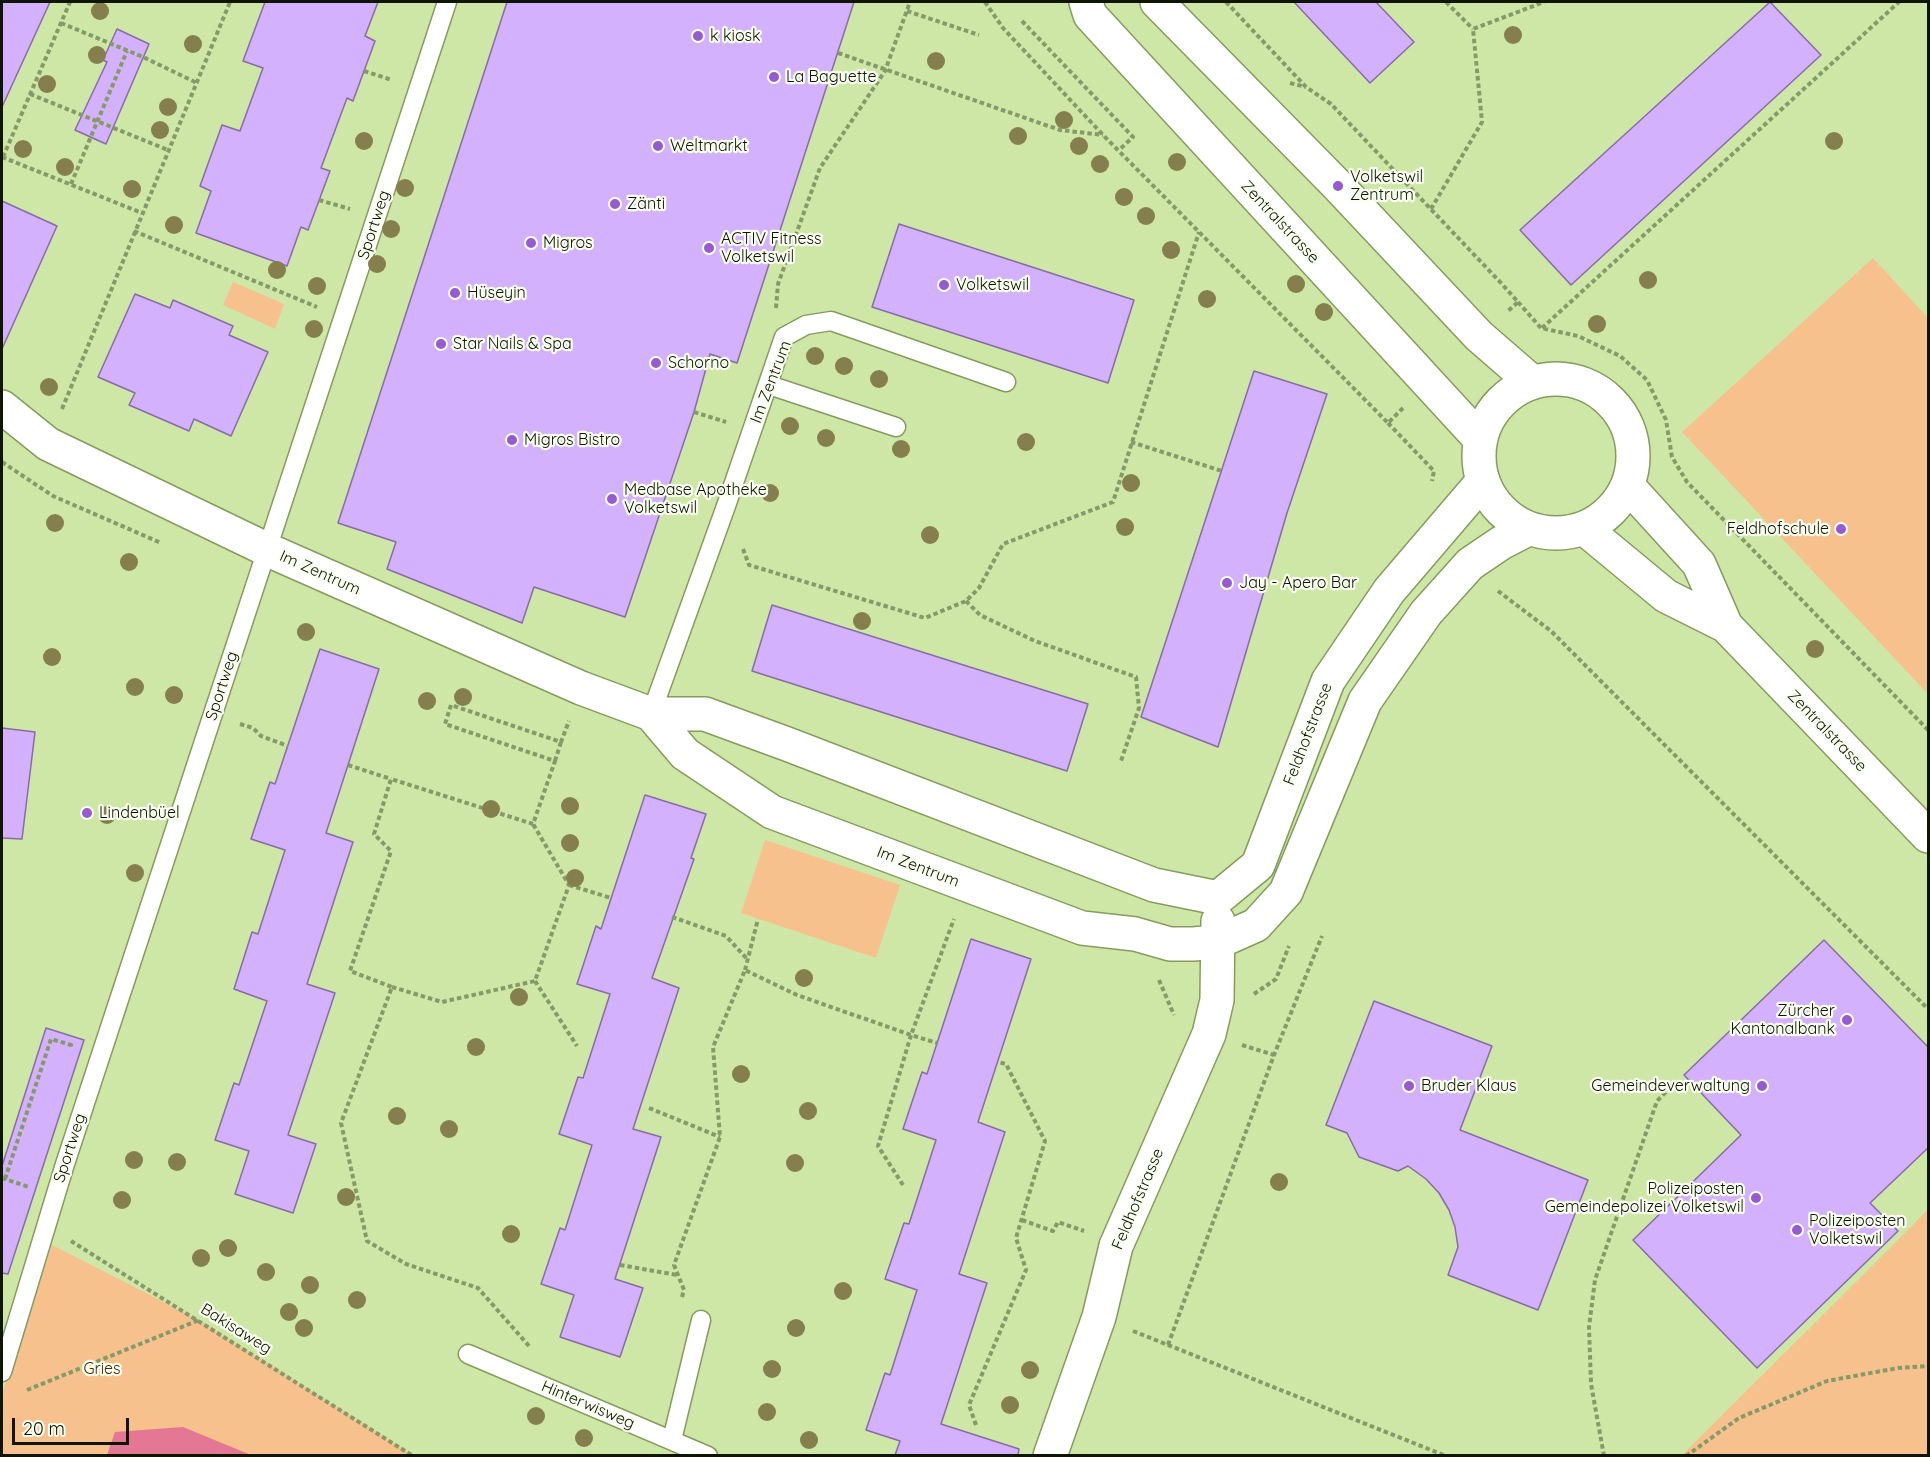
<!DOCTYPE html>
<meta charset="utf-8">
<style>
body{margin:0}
#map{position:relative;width:1930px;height:1457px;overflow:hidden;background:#cee7a6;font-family:Quicksand,sans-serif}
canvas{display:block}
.frame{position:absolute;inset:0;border:3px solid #0e1601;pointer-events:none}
.scale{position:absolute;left:12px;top:1418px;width:117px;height:27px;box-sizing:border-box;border:3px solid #0e1601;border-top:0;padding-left:8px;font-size:18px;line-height:21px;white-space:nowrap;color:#0e1601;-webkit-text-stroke:4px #fafff2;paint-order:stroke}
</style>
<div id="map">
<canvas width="1930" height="1457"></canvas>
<div class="frame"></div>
<div class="scale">20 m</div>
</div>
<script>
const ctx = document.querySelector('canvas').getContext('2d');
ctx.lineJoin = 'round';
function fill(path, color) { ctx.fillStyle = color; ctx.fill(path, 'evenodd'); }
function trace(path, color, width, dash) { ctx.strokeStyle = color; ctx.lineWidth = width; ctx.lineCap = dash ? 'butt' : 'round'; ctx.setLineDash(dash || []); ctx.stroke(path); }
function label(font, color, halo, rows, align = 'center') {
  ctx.font = font + ' Quicksand,sans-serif'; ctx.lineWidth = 4.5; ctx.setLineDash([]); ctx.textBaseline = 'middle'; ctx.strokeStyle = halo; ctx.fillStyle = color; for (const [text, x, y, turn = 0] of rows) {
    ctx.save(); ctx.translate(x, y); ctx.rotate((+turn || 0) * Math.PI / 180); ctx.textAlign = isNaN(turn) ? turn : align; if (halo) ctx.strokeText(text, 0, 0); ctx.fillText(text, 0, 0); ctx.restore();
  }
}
const green = new Path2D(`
 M1873 258 1928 318V694L1682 432Z
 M233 282 284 304 275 329 223 305Z
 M765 840 900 885 876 958 741 913Z
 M1928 1209V1455H1682L1914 1224Z
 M52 1245 199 1320 413 1455 2 1456V1394Z`);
const water = new Path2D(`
 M183 1427 251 1455H107L115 1432Z`);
const building = new Path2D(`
 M2 2H50L2 107Z
 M265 2H378L365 36 375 41 353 101 347 98 321 168 330 171 308 230 301 227 287 266 196 233 211 191 200 186 222 125 240 131 263 68 243 61Z
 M507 2H854L737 363 710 354 694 412 625 617 534 587 522 623 387 569 396 542 338 523Z
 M1294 2H1376L1414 42 1370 83Z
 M1770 2 1821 55 1571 285 1520 230Z
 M117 29 149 44 106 144 75 130 107 62 103 60Z
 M2 201 57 226 2 349Z
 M899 224 1134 300 1108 383 872 307Z
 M135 294 170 308 173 300 233 326 229 335 268 352 231 436 194 419 189 431 129 405 135 393 98 377Z
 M1254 371 1327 394 1287 513 1218 747 1141 717Z
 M772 605 1088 704 1067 771 752 671Z
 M320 649 379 669 326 833 353 842 307 984 335 993 288 1135 316 1144 293 1213 235 1194 249 1151 215 1140 234 1083 239 1085 267 1001 234 989 252 932 258 934 285 850 251 839 270 782 275 784Z
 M2 728 35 732 22 839 2 838Z
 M645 795 706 814 691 858 694 859 652 978 679 988 633 1129 661 1137 615 1279 643 1288 620 1357 560 1337 574 1295 541 1284 560 1228 565 1230 592 1145 559 1134 578 1077 583 1078 610 994 577 984 596 926 601 929Z
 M971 939 1031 959 978 1122 1005 1132 959 1274 987 1283 941 1424 1019 1449 1018 1455H895L900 1441 866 1430 885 1373 890 1375 917 1290 885 1279 904 1223 909 1224 936 1140 903 1129 922 1072 927 1074Z
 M1824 940 1929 1048V1147L1870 1203 1898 1231 1757 1368 1633 1240 1741 1135 1684 1075Z
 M1374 1001 1492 1046 1460 1130 1588 1180 1538 1310 1448 1275 1458 1247 1455 1227 1449 1210 1439 1193 1426 1179 1408 1166 1398 1171 1359 1157 1347 1133 1326 1125Z
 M46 1028 84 1040 8 1274 2 1273V1166Z`);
const path = new Path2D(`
 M985 2 1003 28 1103 135 1388 423 1403 408
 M1226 2 1306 87 1331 104 1501 283 1518 302 1508 311
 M1446 2 1473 29
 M907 11 979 35
 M1022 21 1133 137 1119 150
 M61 23 143 57 197 83
 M838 53 1060 130 1103 135
 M364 71 392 80
 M1290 83 1306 87
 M30 94 168 150
 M2 157 142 213
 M3 157 70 2
 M71 184 127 51
 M319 200 350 209
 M1431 209 1482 122 1473 29 1544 2
 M134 231 317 307
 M1518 302 1541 328 1578 336 1620 356 1647 380 1666 420 1672 457 1687 482 1928 730
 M776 308 778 284 820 168 885 71 910 2
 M1542 328 1899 2
 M62 409 230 2
 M694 412 726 422
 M1388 423 1434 471 1432 481
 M1131 442 1222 471
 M2 462 53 496 161 543
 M743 549 749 565 925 618 966 601 979 588 1003 544 1113 502 1199 232
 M1498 591 1551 631 1928 1009
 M966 601 980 615 1035 641 1136 677 1139 708 1121 761
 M240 724 253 728 261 736 288 746
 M555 761 561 742
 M348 765 391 779
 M569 885 611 898
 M672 917 726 936 748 960
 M745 970 758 919
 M1159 980 1174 1015
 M535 981 577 1046
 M392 987 442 1002 535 981 569 885 533 824
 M1254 994 1276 979 1289 946
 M1242 1045 1274 1055
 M649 1108 720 1137
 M2 1178 29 1187
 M5 1179 51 1039 71 1045 70 1047
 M903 1185 878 1146 911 1035 937 1043
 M1022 1220 1053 1231 1058 1222 1084 1231
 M71 1241 413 1456
 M620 1265 677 1275
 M682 1297 684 1290 674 1265 720 1137 713 1047 745 970 797 995 911 1035 954 919
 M1133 1331 1446 1456
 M1168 1345 1274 1055 1322 936
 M529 1346 478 1288 406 1264 367 1241 341 1123 392 987 350 971 391 851 374 834 391 779 533 824 555 761 445 724 451 705 561 742 569 721
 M27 1390 199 1320
 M976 1425 969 1405 1026 1270 1016 1238 1045 1141 1006 1064 998 1062
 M1604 1456 1591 1384 1589 1327 1595 1280 1657 1101 1670 1088
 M1686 1456 1739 1418 1827 1381 1898 1368 1928 1366`);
const lane = new Path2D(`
 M769 385 896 427
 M651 714 726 506 784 337 806 325 831 321 1006 382
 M468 1354 708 1456
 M2 1372 65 1164 447 2
 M672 1440 701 1320`);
const street = new Path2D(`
 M2 407 48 444 268 550 581 688 651 714H705L787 744 1154 885 1218 898
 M651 714 685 754 772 812 1082 928 1135 934 1170 944H1193L1218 942 1256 925 1286 892 1365 701 1426 613 1470 564 1501 543 1528 529
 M1218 898 1258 865 1328 681 1389 591 1483 481
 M1050 1456 1099 1317 1116 1246 1209 1034 1217 1000 1218 921`);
const secondary = new Path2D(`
 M1086 2 1090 15 1480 439
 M1157 2 1338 186 1479 336 1532 382
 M1479 456a77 77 0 1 1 154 0a77 77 0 1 1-154 0Z
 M1628 486 1699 564 1726 626 1928 836
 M1585 529 1666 596 1726 626`);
const trees = [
 [100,11],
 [1513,35],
 [193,44],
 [97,55],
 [936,61],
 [47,84],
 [168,107],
 [1064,120],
 [160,130],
 [1018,136],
 [364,141],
 [1834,141],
 [1079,146],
 [23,149],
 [1177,162],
 [1100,164],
 [65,167],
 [405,188],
 [132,189],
 [1124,197],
 [1146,216],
 [174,225],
 [391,229],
 [1171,250],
 [377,264],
 [277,270],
 [1648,280],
 [1296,284],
 [317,286],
 [1207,299],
 [1324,312],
 [1597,324],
 [314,329],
 [815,356],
 [844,366],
 [879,379],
 [49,387],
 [790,426],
 [826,438],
 [1026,442],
 [901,449],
 [1131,483],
 [770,493],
 [55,523],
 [1125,527],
 [930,535],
 [129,562],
 [862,621],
 [306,632],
 [1815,649],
 [52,657],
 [135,687],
 [174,695],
 [463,697],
 [427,701],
 [570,806],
 [491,809],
 [107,815],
 [570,843],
 [135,873],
 [575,878],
 [804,978],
 [519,997],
 [476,1047],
 [741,1074],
 [808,1111],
 [397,1116],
 [449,1129],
 [134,1160],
 [177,1162],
 [795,1163],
 [1279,1182],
 [346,1197],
 [122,1200],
 [511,1234],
 [228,1248],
 [201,1258],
 [266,1272],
 [310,1285],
 [843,1291],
 [357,1300],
 [289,1312],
 [304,1328],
 [796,1328],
 [772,1369],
 [1030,1370],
 [1010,1405],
 [767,1412],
 [536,1416],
 [584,1438],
 [809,1440]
];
const markers = [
 [698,36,6,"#965ad1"],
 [774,77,6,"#965ad1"],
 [658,146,6,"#965ad1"],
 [1338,186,6,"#965ad1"],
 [615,204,6,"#965ad1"],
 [531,243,6,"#965ad1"],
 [709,248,6,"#965ad1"],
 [944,285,6,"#965ad1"],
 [455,293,6,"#965ad1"],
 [441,344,6,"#965ad1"],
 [656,363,6,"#965ad1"],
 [512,440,6,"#965ad1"],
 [612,499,6,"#965ad1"],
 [1841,529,6,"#965ad1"],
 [1227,583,6,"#965ad1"],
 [87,813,6,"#965ad1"],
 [1847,1020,6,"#965ad1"],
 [1409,1086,6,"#965ad1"],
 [1762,1086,6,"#965ad1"],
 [1756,1198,6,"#965ad1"],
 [1797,1230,6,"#965ad1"]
];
const poiNames = [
 ["k kiosk",710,36],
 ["La Baguette",786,77],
 ["Weltmarkt",670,146],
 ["Volketswil",1350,177],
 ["Zentrum",1350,195],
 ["Zänti",627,204],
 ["ACTIV Fitness",721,239],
 ["Volketswil",721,257],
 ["Migros",543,243],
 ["Volketswil",956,285],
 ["Hüseyin",467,293],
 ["Star Nails & Spa",453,344],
 ["Schorno",668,363],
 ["Migros Bistro",524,440],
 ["Medbase Apotheke",624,490],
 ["Volketswil",624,508],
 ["Feldhofschule",1829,529,"right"],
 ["Jay - Apero Bar",1239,583],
 ["Lindenbüel",99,813],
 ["Zürcher",1835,1011,"right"],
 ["Kantonalbank",1835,1029,"right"],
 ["Bruder Klaus",1421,1086],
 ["Gemeindeverwaltung",1750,1086,"right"],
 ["Polizeiposten",1744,1189,"right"],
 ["Gemeindepolizei Volketswil",1744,1207,"right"],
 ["Polizeiposten",1809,1221],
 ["Volketswil",1809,1239]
];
const streetNames = [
 ["Zentralstrasse",1280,222,47],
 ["Sportweg",374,225,-72],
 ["Im Zentrum",771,382,-69],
 ["Im Zentrum",320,573,24],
 ["Sportweg",222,686,-72],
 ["Zentralstrasse",1827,731,46],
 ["Feldhofstrasse",1308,734,-69],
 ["Im Zentrum",918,867,21],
 ["Sportweg",70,1148,-72],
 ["Feldhofstrasse",1138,1199,-67],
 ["Bakisaweg",236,1329,32],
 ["Hinterwisweg",588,1405,23]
];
const parkNames = [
 ["Gries",102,1369]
];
fill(green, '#f7c18d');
fill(water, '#e47793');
fill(building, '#d3b1fc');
trace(building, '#876ca5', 1.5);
trace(lane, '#869c5f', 21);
trace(street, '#869c5f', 36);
trace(secondary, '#869c5f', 36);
trace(path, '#869968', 4, [4.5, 3]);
trace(lane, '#fff', 18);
trace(street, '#fff', 33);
trace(secondary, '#fff', 33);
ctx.fillStyle = '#857f4d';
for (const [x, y] of trees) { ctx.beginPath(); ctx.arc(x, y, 9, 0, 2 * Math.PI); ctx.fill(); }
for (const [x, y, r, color] of markers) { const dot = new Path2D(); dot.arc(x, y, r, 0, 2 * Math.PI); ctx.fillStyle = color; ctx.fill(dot); trace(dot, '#fafff2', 2); }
label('16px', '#0e1601', '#fafff2', poiNames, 'left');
label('16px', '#0e1601', '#fafff2', streetNames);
label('16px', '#492a04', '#fafff2', parkNames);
</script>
